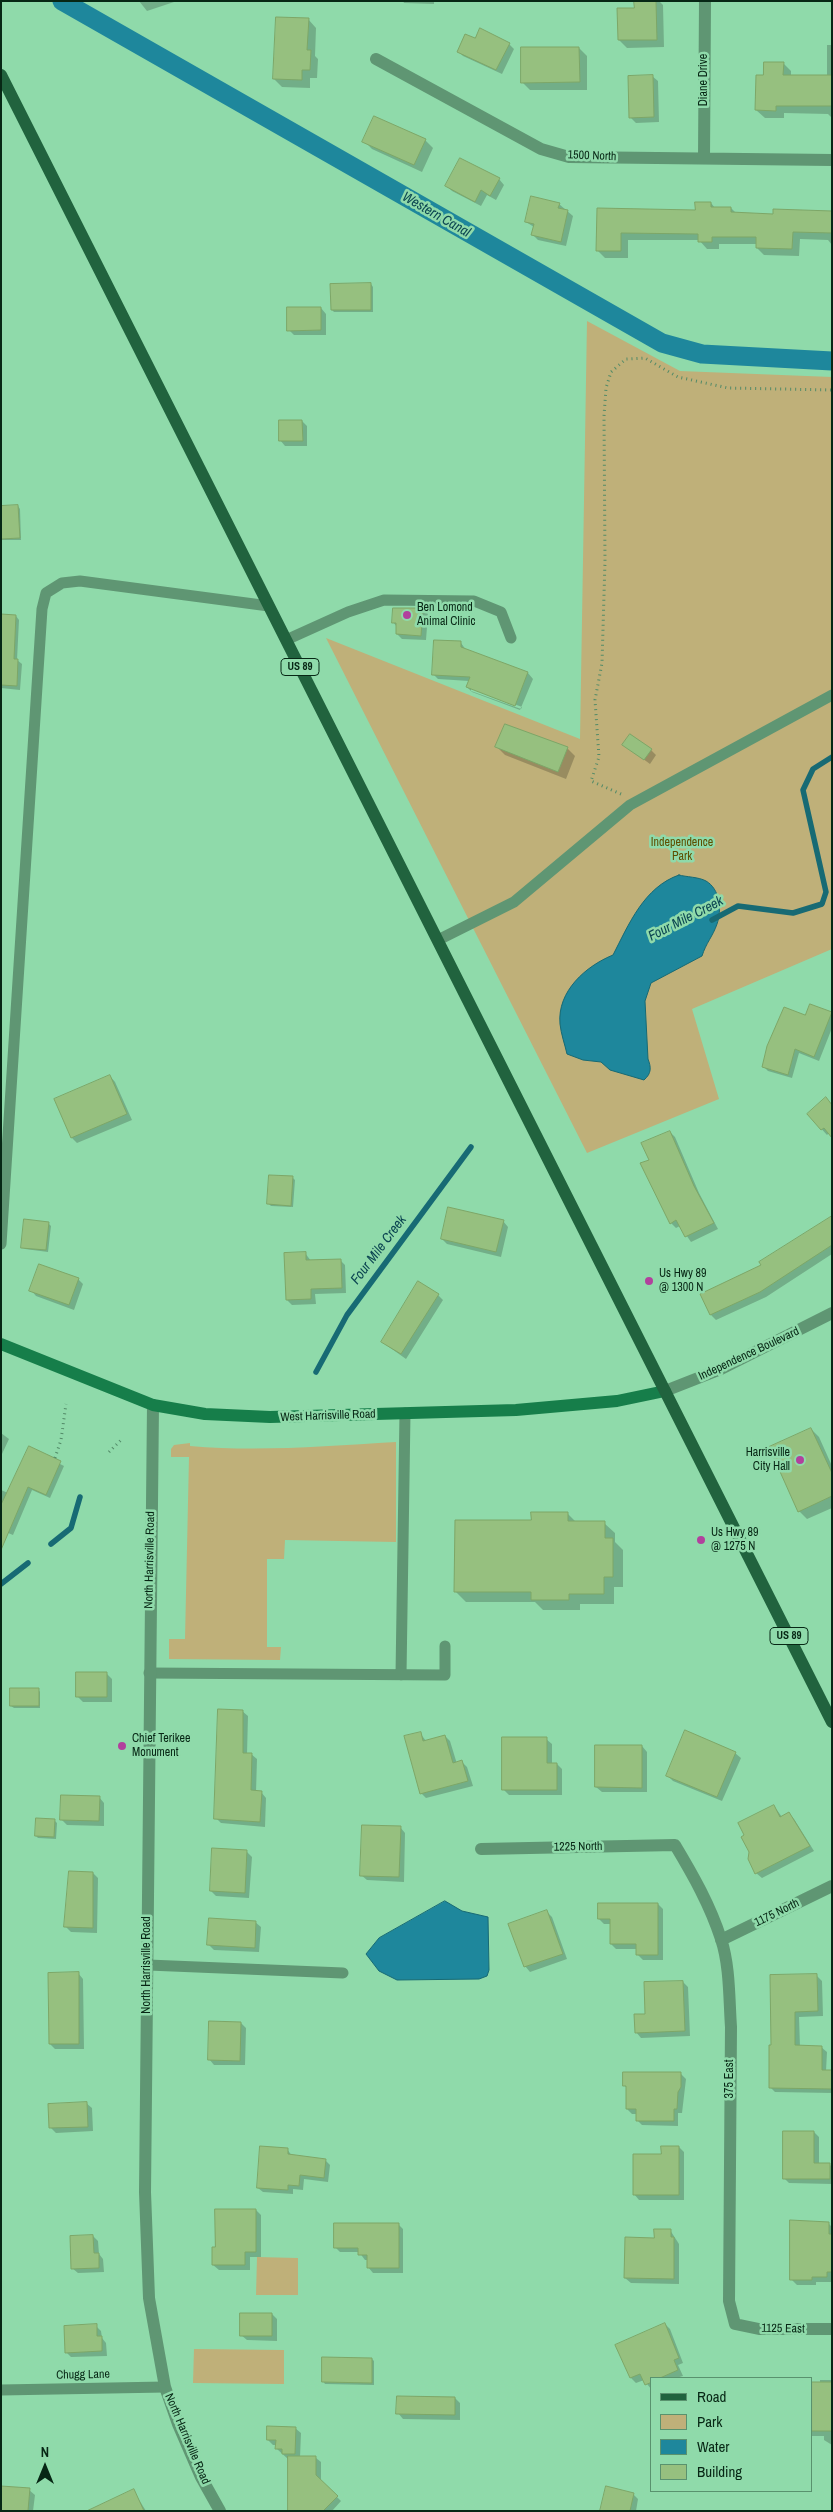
<!DOCTYPE html>
<style>
body{margin:0}
#map{position:relative;width:833px;height:2512px;overflow:hidden;background:#8fdaaa;font-family:"Archivo Narrow",sans-serif}
canvas{display:block}
.frame{position:absolute;inset:0;border:2px solid #072715;pointer-events:none}
.legend{position:absolute;left:650px;top:2377px;width:162px;height:115px;box-sizing:border-box;background:#8fdaaa;border:1px solid #59926e;margin:0;padding:6px 9px;list-style:none;font-size:15px;color:#072715}
.legend li{display:flex;align-items:center;gap:10px;height:25px}
.legend b{width:25px;border:1px solid #59926e}
.north{position:absolute;left:20px;top:2442px;width:50px;height:50px;-webkit-text-stroke:4px #8fdaaa;paint-order:stroke;rotate:0deg;font-size:14px;font-weight:700;line-height:20px;text-align:center;color:#072715}
.north::after{content:'';display:block;margin:auto;width:18px;height:22px;background:#072715;clip-path:polygon(50% 0,100% 100%,50% 72%,0 100%)}
</style>
<div id="map">
<canvas width="833" height="2512"></canvas>
<div class="frame"></div>
<ul class="legend">
<li><b style="height:6px;background:#21633e"></b>Road</li>
<li><b style="height:14px;background:#bfb079"></b>Park</li>
<li><b style="height:14px;background:#1e879c"></b>Water</li>
<li><b style="height:14px;background:#96c07f"></b>Building</li>
</ul>
<div class="north">N</div>
</div>
<script>
const ctx = document.querySelector('canvas').getContext('2d');
ctx.lineJoin = 'round';
function fill(path, color) { ctx.fillStyle = color; ctx.fill(path, 'evenodd'); }
function trace(path, color, width, dash) { ctx.strokeStyle = color; ctx.lineWidth = width; ctx.lineCap = dash ? 'butt' : 'round'; ctx.setLineDash(dash || []); ctx.stroke(path); }
function label(font, color, halo, rows, align = 'center') {
  ctx.font = font + ' "Archivo Narrow",sans-serif'; ctx.lineWidth = 5; ctx.setLineDash([]); ctx.textBaseline = 'middle'; ctx.strokeStyle = halo; ctx.fillStyle = color; for (const [text, x, y, turn = 0] of rows) {
    ctx.save(); ctx.translate(x, y); ctx.rotate((+turn || 0) * Math.PI / 180); ctx.textAlign = isNaN(turn) ? turn : align; if (halo) ctx.strokeText(text, 0, 0); ctx.fillText(text, 0, 0); ctx.restore();
  }
}
const green = new Path2D(`
 M587 321 680 371 832 377V949L692 1009 719 1099 587 1153 326 638 580 739Z
 M396 1442V1542L285 1540 284 1559H267V1647H281L280 1660 169 1659V1639H185L189 1457H171V1449L174 1445 190 1443V1446C258 1452 328 1446 396 1442Z
 M257 2257 298 2258V2295H256Z
 M194 2349 284 2350V2384L193 2383Z`);
const water = new Path2D(`
 M679 875C686 877 699 877 706 881 720 889 722 910 717 924 713 936 706 943 702 956L651 983 645 1001 648 1059C651 1067 652 1073 644 1080L610 1070 601 1062 583 1060 567 1054C565 1045 561 1034 560 1024 557 991 586 966 613 955 629 924 644 887 679 875Z
 M445 1901 462 1911 488 1917 489 1970 487 1976 479 1979 397 1980 379 1971 366 1954 379 1938Z`);
const shadow = new Path2D(`
 M139 1H177L147 11Z
 M403 1H434V4L404 3Z
 M635 1H659L663 5 664 47 627 48 619 40 635 9Z
 M308 19 316 28 315 56 318 59 317 78H310V88L282 87 274 79Z
 M476 40 509 44 514 49 502 74 463 56 458 51Z
 M827 45H832V118L828 114 784 113V118H765L756 110 765 76 783 63 791 71V76L827 77Z
 M579 48 587 56V90H530L522 82Z
 M652 76 658 81 659 122 636 123 631 118Z
 M425 140 433 148 422 172 372 149 364 141Z
 M499 179 504 185 496 200 487 195 481 206 452 191 447 186Z
 M711 203 715 208H731L736 213 774 215 832 212V245L828 240 800 239 799 256 764 255 757 248V244H719V249H707L699 240H628V258H605L597 250 598 209 696 211Z
 M559 204 573 216 566 246 538 240 533 235 534 227 526 222Z
 M371 284 373 287V312H334L332 310Z
 M321 308 326 314V335H294L289 330Z
 M302 421 307 426V446H285L280 440Z
 M18 506 20 509 21 540H1V507Z
 M422 609 428 614 426 640 402 639 397 634V627L393 622Z
 M1 615 16 616 19 620 17 660 22 664 20 690 1 688Z
 M461 643 466 650 528 673 533 679 520 710 472 692 467 687 469 681 438 679 433 674ZM471 688 522 707 521 709 471 691Z
 M624 745 651 750 656 755 650 764Z
 M497 747 567 748 575 756 566 779 505 755Z
 M810 1005 832 1014V1028L819 1061 799 1053 792 1078 768 1071 763 1066 806 1017Z
 M110 1076 115 1082 132 1120 77 1143 72 1138 56 1100Z
 M826 1099 829 1133 827 1135 808 1114Z
 M670 1132 675 1137 699 1193 718 1229 691 1242 680 1226 676 1228 671 1223 650 1161Z
 M292 1177 295 1180 293 1207 271 1206 268 1203Z
 M832 1218V1254L766 1297 716 1320 711 1315 701 1294 763 1266Z
 M503 1221 508 1227 501 1257 447 1244 442 1239Z
 M48 1223 51 1226 48 1252 25 1249 22 1247Z
 M305 1253 311 1261 340 1260 345 1265 346 1293 315 1294 316 1304 292 1305 287 1300Z
 M78 1279 83 1284 74 1310 36 1296 31 1290Z
 M438 1295 443 1300 406 1359 382 1342Z
 M811 1429 819 1437 832 1466V1508L807 1519 799 1511Z
 M1 1433 9 1439 2 1454H1Z
 M29 1448 64 1466 50 1498 32 1490 13 1535 1 1530V1490L8 1493Z
 M567 1513 576 1522 604 1523 615 1533V1542L623 1550V1587H614V1604H580V1610H543L535 1602H466L455 1591 533 1522Z
 M107 1674 112 1679V1702H83L78 1697Z
 M38 1689 40 1692V1708H14L11 1706Z
 M242 1711 248 1716 247 1754H251L257 1759 256 1792H261L266 1798 265 1827 221 1823 216 1818Z
 M420 1733 426 1741 445 1736 450 1741 457 1764 462 1762 467 1767 473 1786 426 1798 421 1793Z
 M546 1739 552 1744V1764H557L562 1769V1795H509L504 1790Z
 M642 1746 647 1752V1792H602L596 1787Z
 M735 1753 741 1758 722 1801 673 1781 668 1776Z
 M99 1797 104 1803V1826L67 1825 61 1819Z
 M774 1806 782 1817 789 1814 794 1819 814 1851 762 1878 756 1873Z
 M54 1820 57 1823 56 1839 38 1838 36 1836Z
 M400 1827 405 1833 404 1882 367 1880 361 1875Z
 M247 1852 252 1857 249 1898 216 1896 211 1891Z
 M93 1873 98 1878 97 1933 71 1932 66 1927Z
 M658 1904 663 1909V1960H643L637 1954V1949H616L611 1944V1924H604L599 1919Z
 M547 1912 552 1917 567 1959 530 1972 525 1966Z
 M255 1922 261 1927 259 1952 214 1950 209 1945Z
 M78 1973 83 1979 84 2049H55L50 2044Z
 M816 1975 822 1981 823 2016 799 2017 800 2047H821L827 2052 826 2071H832V2093L775 2092 770 2087 771 2046Z
 M683 1982 688 1987 690 2036 641 2038 636 2032 646 2015Z
 M241 2023 246 2028 245 2065H214L209 2059Z
 M681 2074 686 2079 682 2113H678V2126L642 2125 637 2120V2114H632L627 2109V2088L624 2085Z
 M86 2103 92 2108 93 2131 56 2133 51 2128Z
 M814 2132 819 2137V2164H829L832 2167V2184L789 2183 784 2178Z
 M679 2147 684 2152V2200H639L634 2194 662 2156Z
 M287 2149 292 2156 326 2161 330 2165 328 2182 304 2179 303 2190 293 2189V2194L263 2192 258 2188Z
 M256 2210 261 2215V2257H250V2270H219L213 2265Z
 M398 2224 403 2229V2273H373L368 2267V2260H365L359 2252H340L335 2247Z
 M829 2224 832 2227V2282H816V2285H797L792 2280Z
 M670 2230 679 2244V2284L631 2283 625 2278 655 2239Z
 M93 2236 98 2241 99 2254 103 2259 104 2272 78 2273 72 2268Z
 M272 2314 277 2319V2341L247 2340 241 2335Z
 M665 2324 670 2329 683 2363 678 2365 683 2376 676 2378H652L651 2389 644 2380 636 2383 631 2378 617 2345Z
 M96 2326 101 2331 102 2338 106 2343 107 2356 71 2357 66 2352Z
 M372 2359 374 2361V2385L325 2384 323 2381Z
 M820 2380H832V2445L824 2440V2436H812V2383H820Z
 M455 2398 460 2403V2420L403 2419 398 2413Z
 M295 2428 301 2433 300 2458H316L321 2462V2481L341 2501 332 2511H289V2460L277 2449V2445H273L268 2440Z
 M29 2490 35 2495 33 2511H1Z
 M133 2490 146 2511H101Z
 M633 2494 638 2499 636 2511H601Z`);
const stream = new Path2D(`
 M712 920 738 906 793 913 822 904 826 892 803 790 813 769 832 757
 M316 1372 347 1315 471 1147
 M51 1544 71 1528 80 1497
 M1 1584 28 1563`);
const canal = new Path2D(`
 M62 1 662 343 702 354 832 361`);
const building = new Path2D(`
 M634 1H656L657 40H618L617 8H634Z
 M276 17 309 18 307 50H311L310 70H302V80L273 79Z
 M480 28 510 43 496 70 457 52 465 34 475 38Z
 M521 47H579L580 82 521 83Z
 M764 62H784L783 75H832V106H776V111L755 110 756 75H763Z
 M653 75 654 117 629 118 628 76Z
 M374 116 426 139 414 165 362 142Z
 M460 158 500 178 490 196 481 190 475 202 445 186Z
 M531 196 560 203 558 208 568 210 561 242 531 235 534 224 525 222Z
 M695 202H711V207H731V212L773 214V209L832 211V233L793 232 792 249 756 248V237H712V242H698V234L621 233V251H596L597 208 695 210Z
 M371 283V310H331L330 284Z
 M287 307H321V330L287 331Z
 M279 420H302L303 441H279Z
 M18 505 20 538 1 539V506Z
 M393 608H423L421 636 396 634V623H392Z
 M1 614 16 615 14 659H18L17 686 1 685Z
 M434 640 461 641V647L528 672 515 706 466 687 470 677 432 675Z
 M505 724 568 747 558 772 495 747Z
 M630 734 652 749 644 760 622 745Z
 M810 1004 832 1012 814 1057 795 1049 788 1075 762 1067 767 1046 784 1007 805 1015Z
 M110 1075 127 1114 71 1138 54 1099Z
 M826 1097 832 1105V1138L824 1128 821 1130 807 1114Z
 M670 1131 694 1186 714 1223 685 1237 676 1220 670 1224 640 1163 649 1160 641 1143Z
 M269 1175 293 1176 291 1206 267 1204Z
 M448 1207 504 1220 496 1252 441 1239Z
 M832 1216V1245L760 1292 710 1315 700 1294 761 1265 759 1262Z
 M24 1219 49 1222 46 1250 21 1248Z
 M306 1252V1260L341 1259 342 1288 311 1289V1299L286 1300 284 1253Z
 M39 1264 79 1278 69 1305 29 1291Z
 M418 1281 439 1294 401 1354 381 1342Z
 M811 1428 832 1473V1496L798 1512 769 1447Z
 M29 1446 61 1461 46 1495 28 1487 1 1550V1505Z
 M531 1512H568V1521H605V1538H613V1577H604V1594H569V1600H531V1592H454L455 1520H531Z
 M76 1672H107V1697H76Z
 M10 1688H39V1706H10Z
 M218 1709 243 1710V1753H252L251 1790 262 1791 260 1822 214 1819Z
 M685 1730 736 1752 717 1797 666 1776Z
 M421 1732 423 1741 445 1735 453 1763 462 1760 468 1781 420 1794 404 1736Z
 M502 1737H547V1763H557V1790H502Z
 M595 1745H642V1788L595 1787Z
 M61 1795 100 1796 99 1821 60 1820Z
 M774 1805 780 1817 789 1812 810 1846 755 1874 748 1859 749 1852 741 1837 744 1835 738 1823Z
 M36 1818 55 1819 54 1837 35 1836Z
 M362 1825 401 1826 399 1877 360 1876Z
 M212 1848 247 1850 245 1893 210 1891Z
 M69 1871 93 1872V1928L64 1927Z
 M598 1903H658V1955H636V1944H610V1919H598Z
 M547 1910 563 1954 524 1967 508 1924Z
 M209 1918 256 1921 255 1948 207 1945Z
 M79 1972V2044H49L48 1973Z
 M817 1974 818 2011 795 2012V2045L822 2046V2070H832V2089L769 2088V2045H771L770 1975Z
 M683 1981 685 2031 635 2033 634 2014H645L644 1982Z
 M209 2021 241 2022 240 2061 208 2060Z
 M623 2072H681V2087L678 2092 677 2109H674V2121H636V2109H626V2086H623Z
 M87 2102 88 2127 49 2128 48 2104Z
 M783 2131H814V2163H830V2179H783Z
 M260 2146 288 2148V2154L326 2159 324 2178 300 2175 299 2186 288 2185V2190L257 2188Z
 M661 2146H679V2195H633V2154H661Z
 M215 2209H256V2252H245V2265H212V2247H215Z
 M790 2220 829 2222V2234H832V2272H827V2277H812V2280H790Z
 M334 2223H399V2268H367V2255H358V2248H334Z
 M654 2229H671V2237H674V2279L624 2278 625 2237 654 2238Z
 M93 2235 94 2253H99V2268L71 2269 70 2236Z
 M240 2313H272V2336H240Z
 M665 2323 679 2358 674 2360 678 2370 660 2378H652V2382L645 2385 640 2374 630 2378 615 2345Z
 M97 2324V2336H102V2351L65 2353 64 2326Z
 M322 2357 372 2358V2383L322 2382Z
 M812 2382H832V2431H812Z
 M397 2396 455 2397V2415L396 2414Z
 M267 2426 296 2427 295 2454H282V2449H275L276 2440H267Z
 M288 2456H316V2475L338 2496 323 2511H288Z
 M1 2486 30 2488 28 2511H1Z
 M606 2486 634 2493 630 2511H600Z
 M134 2489 144 2511H87Z`);
const path = new Path2D(`
 M621 794 591 781 599 757 595 700 602 663 605 561 604 416 606 388 611 372 626 359 645 358 678 377 728 388 832 390
 M109 1452 123 1438
 M55 1458 61 1440 66 1404`);
const service = new Path2D(`
 M286 640 348 612 384 600 474 601 501 612 511 638
 M438 940 514 902 630 805 832 695
 M1 1244 42 609 46 593 62 583 80 581 269 606
 M149 1673 445 1675V1646
 M401 1675 405 1413
 M148 1965 343 1973
 M1 2390 165 2387`);
const minor = new Path2D(`
 M376 59 541 149 569 157 832 160
 M704 158 705 1
 M665 1391 721 1369 832 1313
 M153 1405 145 2192 149 2298 165 2387 178 2424 201 2477 220 2511
 M481 1849 675 1845C693 1875 710 1905 721 1939 730 1966 729 1999 731 2027L729 2301 735 2324 759 2329H832
 M721 1940 832 1886`);
const secondary = new Path2D(`
 M1 1344 153 1405 205 1414 270 1417 516 1410 617 1401 665 1391`);
const primary = new Path2D(`
 M1 75 832 1722`);
const markers = [
 [407,615,5,"#b1419d"],
 [649,1281,5,"#b1419d"],
 [800,1460,5,"#b1419d"],
 [701,1540,5,"#b1419d"],
 [122,1746,5,"#b1419d"]
];
const shields = [
 [300,667,38],
 [789,1636,38]
];
const shieldNames = [
 ["US 89",300,667],
 ["US 89",789,1636]
];
const streetNames = [
 ["Diane Drive",704,80,-90],
 ["1500 North",592,156,2],
 ["Independence Boulevard",749,1354,-25],
 ["West Harrisville Road",328,1416,-2],
 ["North Harrisville Road",150,1560,-89],
 ["1225 North",578,1847,-1],
 ["1175 North",777,1913,-26],
 ["North Harrisville Road",147,1965,-90],
 ["375 East",730,2079,-90],
 ["1125 East",783,2329,1],
 ["Chugg Lane",83,2375,-1],
 ["North Harrisville Road",187,2439,67]
];
const poiNames = [
 ["Ben Lomond",417,608],
 ["Animal Clinic",417,622],
 ["Us Hwy 89",659,1274],
 ["@ 1300 N",659,1288],
 ["Harrisville",790,1453,"right"],
 ["City Hall",790,1467,"right"],
 ["Us Hwy 89",711,1533],
 ["@ 1275 N",711,1547],
 ["Chief Terikee",132,1739],
 ["Monument",132,1753]
];
const parkNames = [
 ["Independence",682,843],
 ["Park",682,857]
];
const waterNames = [
 ["Western Canal",436,215,30],
 ["Four Mile Creek",686,919,-27],
 ["Four Mile Creek",379,1250,-53]
];
fill(green, '#bfb079');
fill(water, '#1e879c');
trace(water, '#176a74', 1);
fill(shadow, '#0003');
trace(stream, '#176a74', 5.5);
trace(canal, '#1e879c', 19);
fill(building, '#96c07f');
trace(building, '#7da667', 1);
trace(path, '#528a67', 3, [1, 4]);
trace(service, '#5f9673', 11);
trace(minor, '#5f9673', 12);
trace(secondary, '#167e4a', 12);
trace(primary, '#21633e', 12);
for (const [x, y, r, color] of markers) { const dot = new Path2D(); dot.arc(x, y, r, 0, 2 * Math.PI); ctx.fillStyle = color; ctx.fill(dot); trace(dot, '#8fdaaa', 2); }
for (const [x, y, w] of shields) { const box = new Path2D(); box.roundRect(x - w / 2, y - 8.5, w, 17, 4); ctx.fillStyle = '#8fdaaa'; ctx.fill(box); trace(box, '#072715', 1); }
label('bold 11px', '#072715', null, shieldNames);
label('12px', '#072715', '#8fdaaa', streetNames);
label('12px', '#072715', '#8fdaaa', poiNames, 'left');
label('12px', '#5e4e00', '#8fdaaa', parkNames);
label('italic 14px', '#0c4652', '#8fdaaa', waterNames);
</script>
